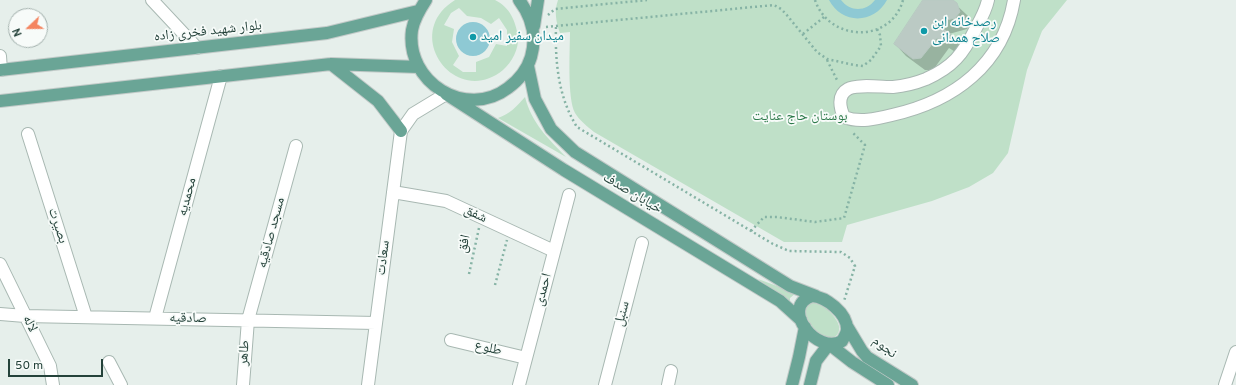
<!DOCTYPE html>
<meta charset="utf-8">
<style>
body{margin:0}
#map{position:relative;width:1236px;height:385px;overflow:hidden;background:#e6efeb;font-family:Overpass,sans-serif}
canvas{display:block}
.north{position:absolute;left:8px;top:8px;width:40px;height:40px;box-sizing:border-box;background:#f7fbf9;border:1px solid #a3b1ad;border-radius:50%;rotate:248deg;font-size:11px;font-weight:700;line-height:16px;text-align:center;color:#24423a}
.north::after{content:'';display:block;margin:auto;width:14px;height:18px;background:#f4845f;clip-path:polygon(50% 0,100% 100%,50% 72%,0 100%)}
.scale{position:absolute;left:8px;top:359px;width:95px;height:18px;box-sizing:border-box;border:2px solid #24423a;border-top:0;padding-left:5px;font-size:12px;line-height:14px;white-space:nowrap;color:#24423a;-webkit-text-stroke:3px #f7fbf9;paint-order:stroke}
</style>
<div id="map">
<canvas width="1236" height="385"></canvas>
<div class="north">N</div>
<div class="scale">50 m</div>
</div>
<script>
const ctx = document.querySelector('canvas').getContext('2d');
ctx.lineJoin = 'round';
function fill(path, color) { ctx.fillStyle = color; ctx.fill(path, 'evenodd'); }
function trace(path, color, width, dash) { ctx.strokeStyle = color; ctx.lineWidth = width; ctx.lineCap = dash ? 'butt' : 'round'; ctx.setLineDash(dash || []); ctx.stroke(path); }
function label(font, color, halo, rows, align = 'center') {
  ctx.font = font + ' Overpass,"Noto Naskh Arabic",sans-serif'; ctx.lineWidth = 3.5; ctx.setLineDash([]); ctx.textBaseline = 'middle'; ctx.strokeStyle = halo; ctx.fillStyle = color; for (const [text, x, y, turn = 0] of rows) {
    ctx.save(); ctx.translate(x, y); ctx.rotate((+turn || 0) * Math.PI / 180); ctx.textAlign = isNaN(turn) ? turn : align; if (halo) ctx.strokeText(text, 0, 0); ctx.fillText(text, 0, 0); ctx.restore();
  }
}
const green = new Path2D(`
 M455 0H495C510 7 516 22 518 37 519 49 512 62 503 70 456 109 400 34 455 0ZM459 8 467 16 481 18 491 24 499 18 507 30V46L496 44 489 57 476 62V72H463L453 65 459 56 452 42 454 29 444 25 451 13Z
 M558 0H1067L1042 31 1027 70 1008 153 993 173 969 187 932 201 847 225 842 242H784L594 132C588 127 579 120 575 113 567 98 570 50 570 32L560 33C556 22 554 11 558 0Z
 M525 97C532 124 548 138 566 157L498 118C510 114 517 106 525 97Z
 M758 279 796 293 790 298V304Z
 M811 302C820 302 825 307 831 313 836 319 843 327 837 335 835 337 831 339 829 339 818 338 805 319 804 309Z`);
const water = new Path2D(`
 M829 0H841C850 12 866 12 875 0H887C874 24 842 25 829 0Z
 M456 39a17 17 0 1 1 34 0a17 17 0 1 1-34 0Z`);
const shadow = new Path2D(`
 M925 0H951L968 16 971 24 967 29 949 34 962 47 957 53 949 48 933 70H925L906 56 895 44Z`);
const building = new Path2D(`
 M923 0H953L957 3 960 12 955 18 934 23 951 34 945 43 937 38 921 58 913 59 894 44Z`);
const path = new Path2D(`
 M815 0C829 42 891 44 903 0
 M548 15 555 9 647 0
 M546 27 774 5 781 9 786 14 817 52 827 59 854 65 863 66 871 60 881 46 880 35 877 29
 M556 27C555 61 558 97 577 127L773 244 789 251 841 252 850 258 855 266 844 301
 M803 34 824 17
 M827 60 838 82
 M751 231 764 217H777L815 222 844 218 865 145 852 132
 M469 274 479 228
 M495 285 507 240`);
const minor = new Path2D(`
 M152 0 197 48
 M988 0C986 10 981 19 976 28 963 54 953 67 926 79 916 83 904 86 893 87 882 87 856 84 848 89 837 95 840 108 844 117 859 123 876 119 892 115 954 101 1003 65 1014 0
 M0 56 1 70
 M28 134 86 317
 M393 192 446 201 554 251
 M0 264 50 366 53 385
 M0 314 25 316 376 323
 M155 318 221 76
 M451 340 526 358
 M109 362 121 385
 M243 385 248 320 296 146
 M368 385 401 131 413 114 446 94
 M519 385 569 195
 M605 385 642 243
 M668 385 671 371
 M1225 385 1236 352`);
const major = new Path2D(`
 M426 0C420 9 414 19 412 30 405 82 466 120 508 88 519 80 527 70 531 57 537 36 532 17 519 0
 M534 26 538 0
 M331 64 378 101 401 131
 M528 66 535 99 551 129 575 152 790 286 816 296
 M0 70 327 33 418 11
 M446 94 564 170 780 301 801 320
 M0 101 331 64 419 67
 M812 296C826 297 847 313 847 329 847 334 844 337 842 341 817 356 779 307 812 296Z
 M847 326 862 351 867 357 912 385
 M792 385 799 357 805 327
 M810 385 816 361 829 344 852 362 888 385`);
const markers = [
 [924,31,4,"#0f9aa8"],
 [473,37,4,"#0f9aa8"]
];
const cultureNames = [
 ["رصدخانه ابن",932,23],
 ["صلاح همدانی",932,39],
 ["میدان سفیر امید",481,37]
];
const streetNames = [
 ["بلوار شهید فخری زاده",208,32,-6],
 ["خیابان صدف",632,194,31],
 ["محمدیه",188,197,-75],
 ["شفق",475,215,25],
 ["بصیرت",57,226,72],
 ["مسجد صادقیه",272,233,-75],
 ["افق",465,244,-77],
 ["سعادت",384,258,-83],
 ["احمدی",544,290,-75],
 ["سنبل",623,314,-75],
 ["صادقیه",188,319,1],
 ["لاله",29,324,64],
 ["نجوم",884,348,38],
 ["طلوع",488,349,13],
 ["طاهر",245,353,-85]
];
const parkNames = [
 ["بوستان حاج عنایت",800,117]
];
fill(green, '#bfe0c8');
fill(water, '#8ec9d4');
fill(shadow, '#0003');
fill(building, '#bbcac4');
trace(building, '#b8c9c2', 1);
trace(minor, '#a8b8b2', 14);
trace(major, '#c2cac8', 14);
trace(path, '#86b3a5', 2.5, [2, 3]);
trace(minor, '#fff', 12);
trace(major, '#6aa596', 12);
for (const [x, y, r, color] of markers) { const dot = new Path2D(); dot.arc(x, y, r, 0, 2 * Math.PI); ctx.fillStyle = color; ctx.fill(dot); trace(dot, '#f7fbf9', 1.5); }
label('14px', '#0d838f', '#f7fbf9', cultureNames, 'left');
label('14px', '#24423a', '#f7fbf9', streetNames);
label('14px', '#2d7a4b', '#f7fbf9', parkNames);
</script>
